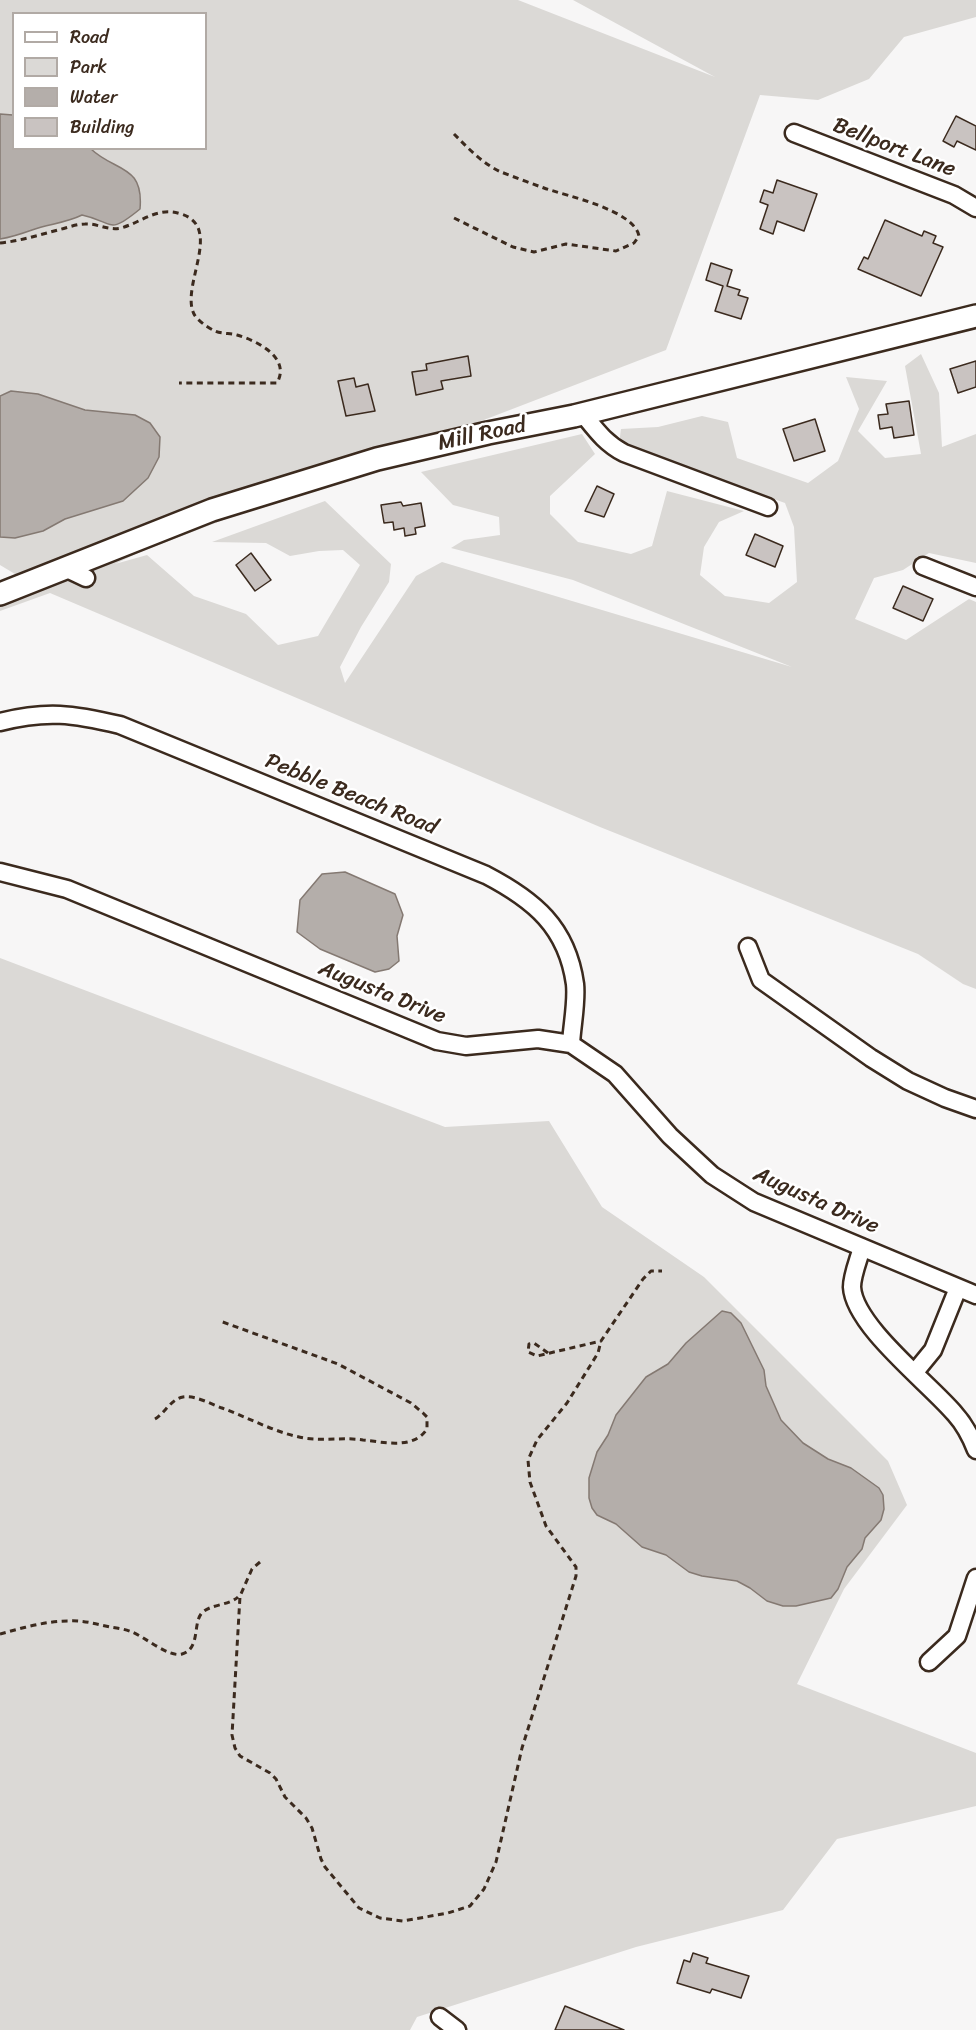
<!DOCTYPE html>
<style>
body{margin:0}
#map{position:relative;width:976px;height:2030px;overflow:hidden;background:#f7f6f6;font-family:Sriracha,sans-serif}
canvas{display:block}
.legend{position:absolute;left:12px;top:12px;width:195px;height:138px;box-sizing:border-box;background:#fff;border:2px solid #b1aaa5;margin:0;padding:8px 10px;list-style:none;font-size:18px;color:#3b2a1e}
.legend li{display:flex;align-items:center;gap:12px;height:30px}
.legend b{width:30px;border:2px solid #b1aaa5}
</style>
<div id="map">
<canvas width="976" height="2030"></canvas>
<ul class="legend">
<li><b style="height:8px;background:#fff"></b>Road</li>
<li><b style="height:16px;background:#dbd9d6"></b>Park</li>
<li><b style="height:16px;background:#b4aeaa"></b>Water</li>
<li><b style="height:16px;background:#c9c3c1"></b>Building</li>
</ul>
</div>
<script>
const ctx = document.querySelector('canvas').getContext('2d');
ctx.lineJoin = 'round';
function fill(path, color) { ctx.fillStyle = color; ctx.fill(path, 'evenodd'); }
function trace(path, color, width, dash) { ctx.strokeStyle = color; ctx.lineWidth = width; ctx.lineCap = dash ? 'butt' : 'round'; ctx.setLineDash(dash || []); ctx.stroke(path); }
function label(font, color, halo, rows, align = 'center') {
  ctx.font = font + ' Sriracha,sans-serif'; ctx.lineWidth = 5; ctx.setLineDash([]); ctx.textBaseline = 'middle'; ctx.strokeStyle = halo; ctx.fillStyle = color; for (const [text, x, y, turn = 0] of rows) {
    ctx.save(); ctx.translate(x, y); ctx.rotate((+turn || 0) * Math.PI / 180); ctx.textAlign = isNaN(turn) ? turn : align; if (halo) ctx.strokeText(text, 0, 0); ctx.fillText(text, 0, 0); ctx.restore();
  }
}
const green = new Path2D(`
 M0 0H518L715 77 573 0H976V17L904 37 869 79 818 100 760 95 666 350 140 552 115 564 147 555 194 596 246 614 278 645 318 636 360 565 343 550 319 551 290 556 266 543 212 542 325 501 391 564 389 582 361 627 340 667 345 683 416 576 442 562 792 667 573 580 451 548 464 540 500 535 499 517 453 505 421 472 582 434 595 454 550 496V514L578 542 631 554 652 546 667 491 744 511 719 522 704 547 700 575 725 596 769 603 797 582 794 527 785 503 619 444 621 429 658 427 702 416 728 422 737 458 808 483 838 461 859 409 846 377 887 381 858 431 885 458 921 454 905 366 921 354 939 393 942 447 976 434V563L929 553 903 570 874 578 855 619 906 640 969 599 976 602V989L963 984 918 954 600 827 50 593 0 611V587L20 577 0 565ZM14 14H206V148H14Z
 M0 958 445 1127 549 1121 602 1207 704 1277 888 1461 907 1505 844 1589 797 1684 976 1753V1806L837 1839 783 1910 636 1947 417 2017 410 2030H0Z`);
const water = new Path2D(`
 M0 114 13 115 14 148 91 149C115 172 144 164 140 209 107 236 115 222 82 215 66 223 48 224 32 230 21 234 12 237 0 239Z
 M11 391 38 394 85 410 135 415 150 423 160 437 159 457 148 478 123 501 65 519 43 531 15 538 0 537V396Z
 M345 872 395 894 403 915 397 936 399 961 389 969 375 972 320 949 297 932 300 900 322 874Z
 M722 1311 731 1313 741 1323 764 1370 766 1386 781 1420 803 1443 828 1459 851 1468 879 1488 883 1495 884 1509 881 1520 865 1538 862 1549 847 1567 838 1589 831 1598 796 1606H783L767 1601 750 1588 737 1581 702 1576 689 1572 666 1555 642 1547 616 1524 597 1515 592 1508 589 1498V1478L597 1452 608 1435 616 1415 646 1377 668 1364 686 1343Z`);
const building = new Path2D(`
 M956 116 976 126V150L957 141 954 147 943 141Z
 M777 180 817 194 804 231 777 221 773 234 760 229 768 205 760 202 764 190 773 193Z
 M885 220 922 236 924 231 936 236 933 243 943 247 921 296 858 269 864 257 868 259Z
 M711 263 732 270 727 286 740 290 738 295 748 298 741 319 715 311 723 286 706 280Z
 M468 356 471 376 441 381 443 389 416 395 412 372 427 370 426 364Z
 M976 361V387L958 393 950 369Z
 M354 378 356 387 368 384 375 411 346 416 338 381Z
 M909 401 914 435 894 438 892 427 880 429 878 415 888 414 886 404Z
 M815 419 825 451 794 461 783 429Z
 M597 486 614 494 604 517 585 511Z
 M401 502 403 506 421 503 425 526 415 528 416 534 405 536 404 528 394 530 393 522 384 523 381 505Z
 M755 534 783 546 775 567 746 555Z
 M251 553 271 580 255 591 236 565Z
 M903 586 933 599 923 621 893 608Z
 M693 1953 708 1958 706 1963 749 1976 741 1998 712 1989 710 1993 677 1983 684 1960 690 1962Z
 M565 2006 624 2030H555Z`);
const path = new Path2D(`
 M454 134C468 148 483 164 501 172 514 177 530 183 544 188 567 196 634 210 639 236L634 243 616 251 566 244 534 252 513 247 454 218
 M0 243C20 241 39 235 58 230 67 228 76 224 85 224 97 223 108 231 121 228 142 222 158 206 181 214 224 227 180 286 194 314 197 320 208 328 215 331 222 334 230 333 237 335 258 341 291 358 277 383H179
 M548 1353 534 1343 529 1344 528 1352 537 1356 601 1341 643 1279 651 1271H662
 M155 1419C165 1413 171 1399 183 1397 195 1395 211 1404 222 1408 249 1418 276 1433 304 1438 324 1441 344 1437 363 1440 384 1442 413 1450 427 1429V1417L423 1413 411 1403 338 1364 220 1321
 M260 1562 252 1569 240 1596 232 1735 235 1748 240 1756 270 1773 276 1779 285 1797 306 1818 312 1828 321 1859 325 1867 359 1908 380 1918 403 1921 448 1913 470 1906 484 1889 496 1862 522 1748 576 1576V1567L546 1526 530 1482 528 1460 537 1440 567 1403 598 1353 601 1341
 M0 1634C22 1628 46 1621 68 1621 83 1620 96 1624 110 1627 117 1628 125 1629 132 1632 145 1637 169 1658 182 1654 200 1649 193 1625 201 1614 209 1604 228 1606 238 1597`);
const minor = new Path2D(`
 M794 133 954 195 976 208
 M583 414C596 430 605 443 624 453L768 507
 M923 566 976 587
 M65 568 86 578
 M0 722C47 710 73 714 120 725L486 875C534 900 567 927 575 984 577 1002 572 1025 571 1044
 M0 872 67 889 437 1041 466 1046 538 1039 571 1044 615 1074 670 1136 712 1175 754 1202 976 1295
 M748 947 761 980 871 1058 908 1081 945 1098 976 1109
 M862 1247C859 1259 852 1275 852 1287 854 1326 930 1384 955 1414 964 1424 971 1437 976 1450
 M915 1372 933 1350 958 1288
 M929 1662 957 1636 976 1578
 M440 2017 457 2030`);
const major = new Path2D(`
 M0 594 212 510 377 459 488 433 574 416 976 316`);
const streetNames = [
 ["Bellport Lane",894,148,21],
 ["Mill Road",482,435,-12],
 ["Pebble Beach Road",351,795,22],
 ["Augusta Drive",382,993,22],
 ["Augusta Drive",816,1201,24]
];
fill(green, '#dbd9d6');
fill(water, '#b4aeaa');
trace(water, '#847972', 1.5);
fill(building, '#c9c3c1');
trace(building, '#3b2a1e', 1.5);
trace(minor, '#3b2a1e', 21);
trace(major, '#3b2a1e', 26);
trace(path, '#3b2a1e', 3, [6, 4.5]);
trace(minor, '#fff', 16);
trace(major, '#fff', 21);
label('22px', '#3b2a1e', '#fff', streetNames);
</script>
